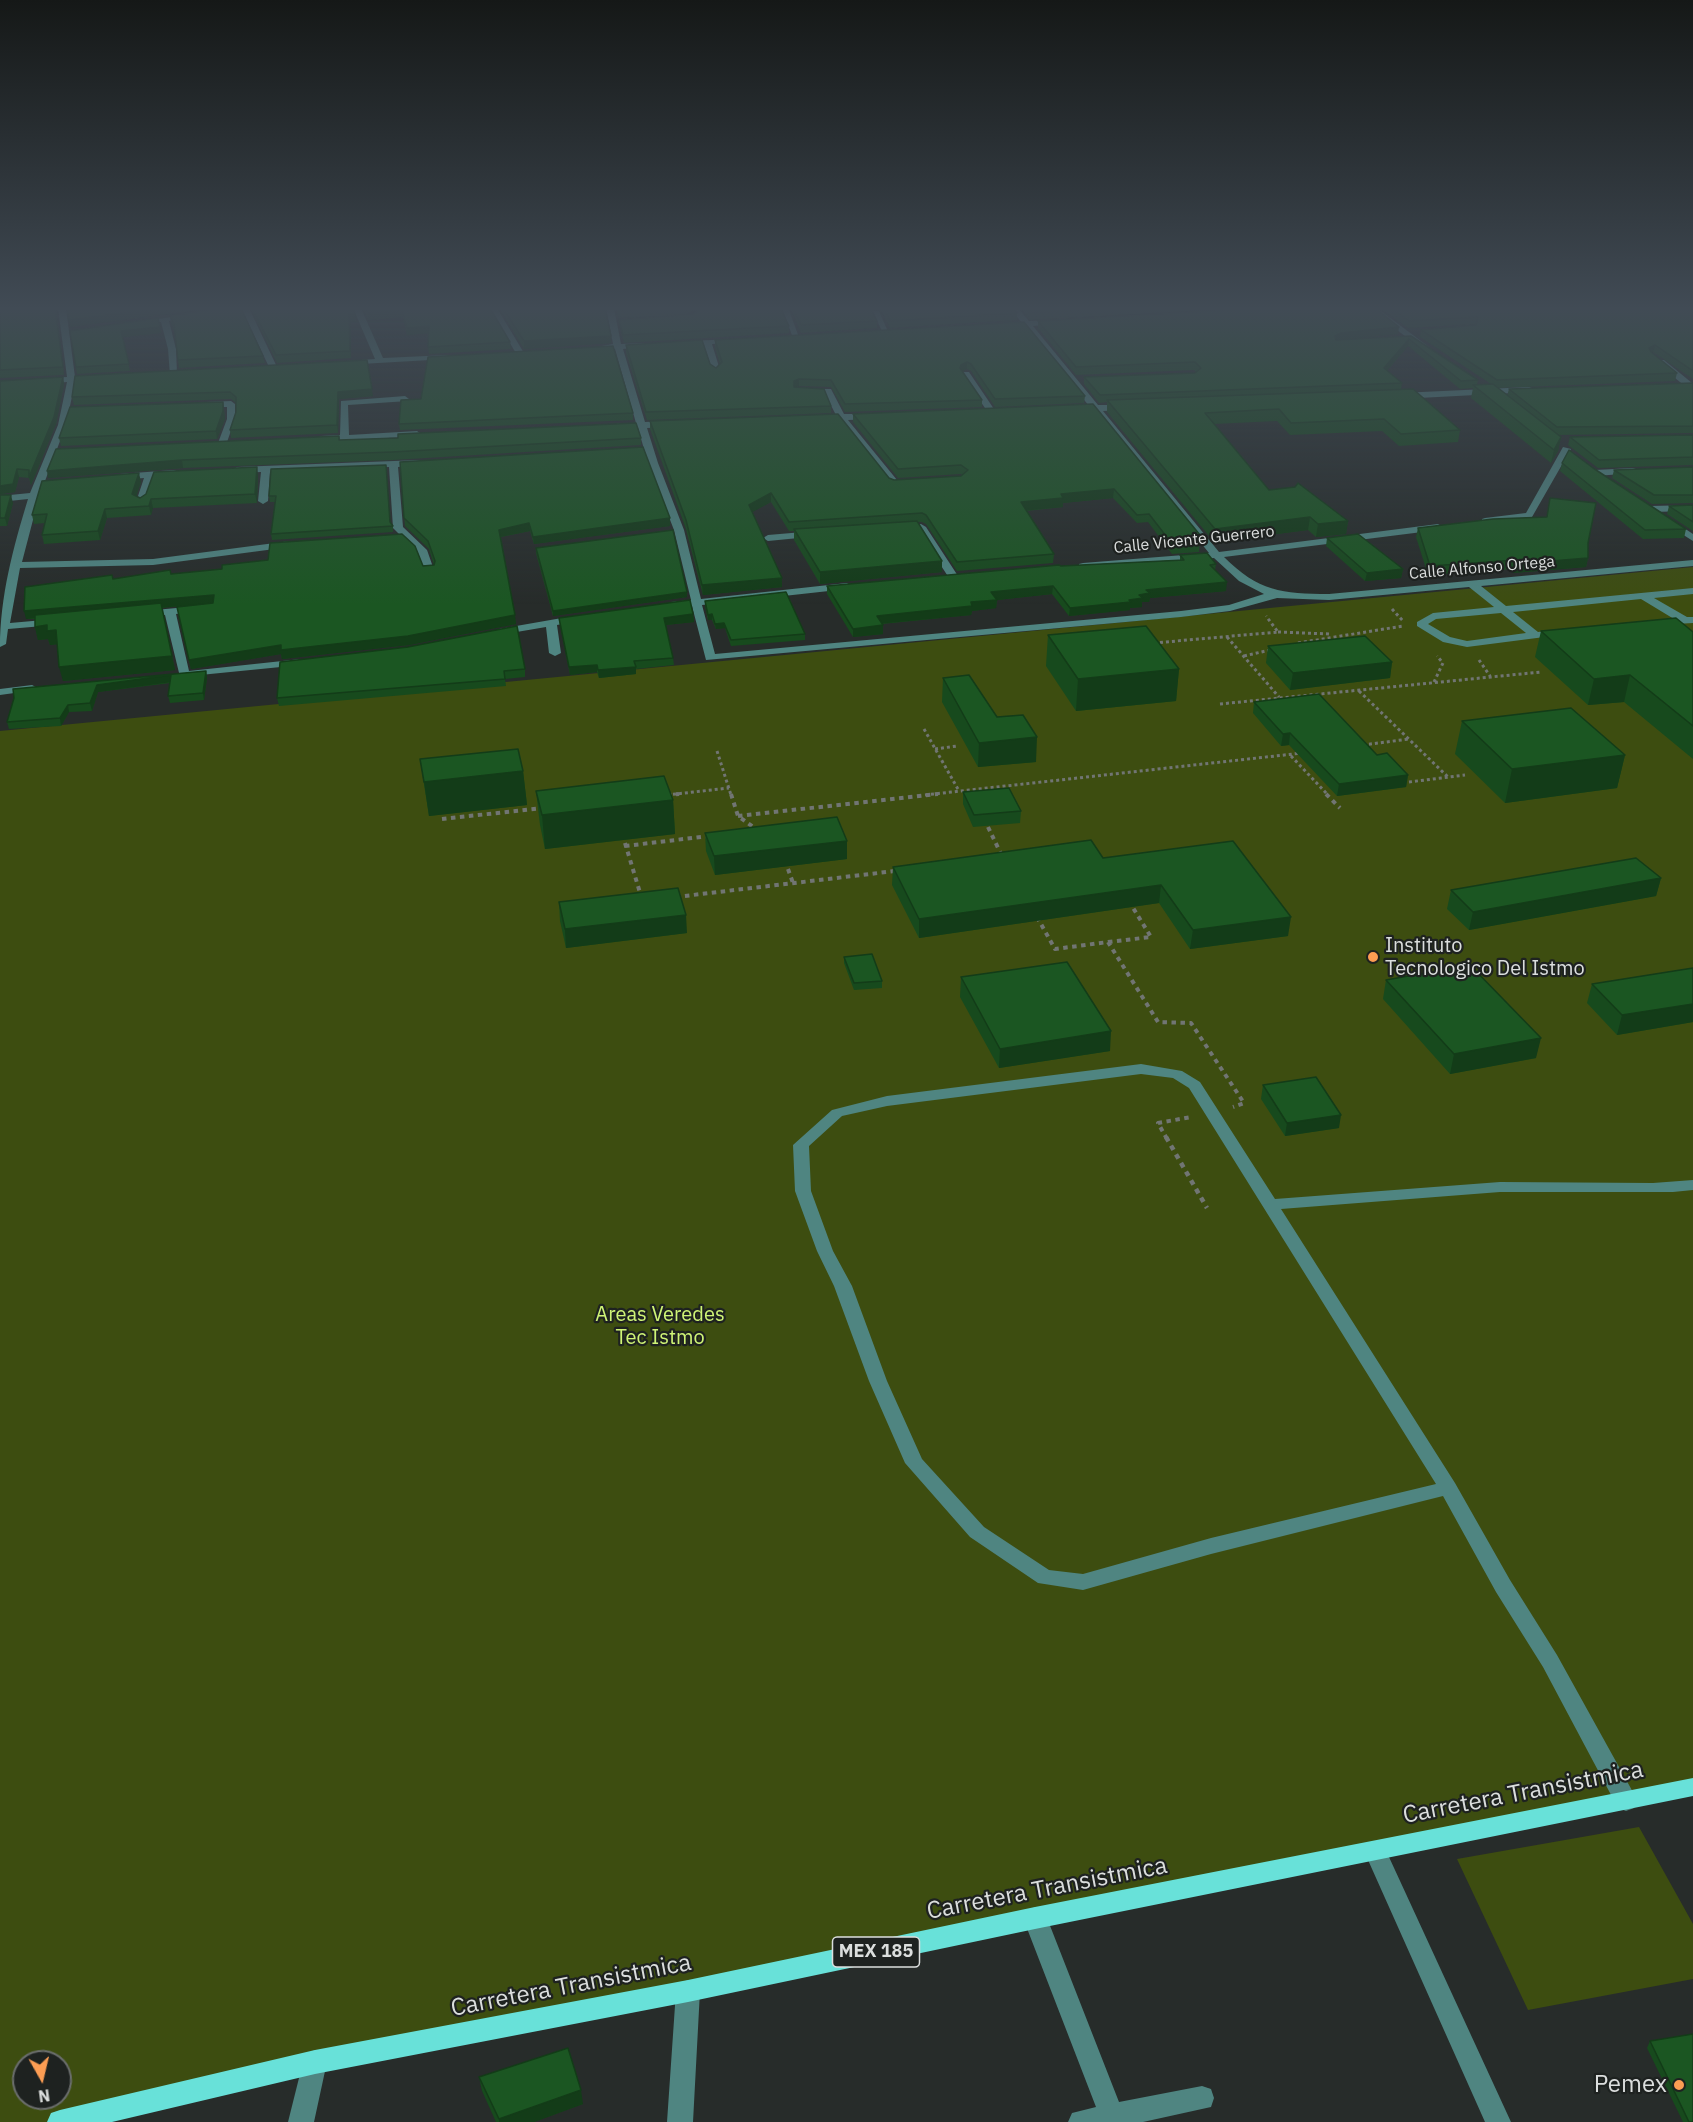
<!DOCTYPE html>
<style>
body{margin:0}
#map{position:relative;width:1693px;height:2122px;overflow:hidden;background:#272c2a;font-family:"IBM Plex Sans",sans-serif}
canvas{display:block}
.north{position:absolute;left:12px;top:2050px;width:60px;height:60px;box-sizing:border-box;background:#1e2220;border:2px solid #6a6d6c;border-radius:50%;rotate:172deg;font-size:16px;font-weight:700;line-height:24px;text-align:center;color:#dbdedd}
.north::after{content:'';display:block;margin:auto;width:21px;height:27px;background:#fc9d53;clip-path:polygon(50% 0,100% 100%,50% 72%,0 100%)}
</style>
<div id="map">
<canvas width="1693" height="2122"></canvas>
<div class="north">N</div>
</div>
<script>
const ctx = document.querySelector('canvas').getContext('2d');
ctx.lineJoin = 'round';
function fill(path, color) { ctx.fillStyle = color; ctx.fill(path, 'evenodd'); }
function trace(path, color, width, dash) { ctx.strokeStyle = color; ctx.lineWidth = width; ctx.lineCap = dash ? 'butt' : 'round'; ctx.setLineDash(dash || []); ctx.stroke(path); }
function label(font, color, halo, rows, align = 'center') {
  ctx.font = font + ' "IBM Plex Sans",sans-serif'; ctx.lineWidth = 4.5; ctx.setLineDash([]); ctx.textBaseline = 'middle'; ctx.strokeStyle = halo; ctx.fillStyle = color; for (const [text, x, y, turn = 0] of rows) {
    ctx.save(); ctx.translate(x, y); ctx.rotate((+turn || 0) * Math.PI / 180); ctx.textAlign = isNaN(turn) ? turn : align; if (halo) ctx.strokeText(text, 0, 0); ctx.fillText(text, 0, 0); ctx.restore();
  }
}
const green = new Path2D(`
 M1693 567V1779L65 2122H0V731ZM24 2062H60V2098H24Z
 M1639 1827 1693 1924V1979L1528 2010 1457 1859Z`);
const pathFar2 = new Path2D(`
 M1392 609 1403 621
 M1278 632 1330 634
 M1227 637 1279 697
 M1154 643 1278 632 1266 616
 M1298 643 1403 626
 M1244 656 1270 650
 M1479 660 1490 676
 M1434 682 1443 663 1437 656
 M1359 691 1448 777
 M1220 704 1541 672
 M924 729 959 791
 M1363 745 1409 739
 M935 749 957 746
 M717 751 731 795
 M1291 756 1328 795
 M1409 782 1465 775
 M667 795 729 788
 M925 795 1302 753`);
const pathFar1 = new Path2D(`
 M731 794 738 816 756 829
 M1326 794 1340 808
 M667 795 679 794
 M738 816 938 794
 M442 819 543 808
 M988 827 1002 856
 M625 843 641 896
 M625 846 709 836
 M788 869 793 883
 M676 897 895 871
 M1037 917 1055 949 1108 942 1158 1022 1191 1023 1244 1103 1233 1107
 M1108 942 1151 937 1130 903
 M1167 1139 1158 1123 1191 1117`);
const path = new Path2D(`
 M1166 1137 1207 1208`);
const minor = new Path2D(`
 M58 308H66L75 377 95 375 99 378 95 381 75 382 66 425 39 497 22 562 153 559 290 541 295 544 290 547 153 565 20 568 10 623 55 619 60 622 55 625 8 629 6 644 0 647C0 597 13 548 28 499L0 502V496L30 493 58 425 67 382 44 384 40 381 44 378 67 377Z
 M241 308H249L277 367 276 369 269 367Z
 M353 308H361L383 358 448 355 452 357 448 359 343 365V361H346L375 359Z
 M489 308H497L524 353 523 355H517Z
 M606 308H614L621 344 646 343 650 345 646 347 623 349 645 422 669 421 673 424 669 427 647 428 658 463 684 530 701 599 847 583 852 586 847 589 702 605 715 654 1181 611 1229 605 1264 594 1239 581 1214 558 1079 568V564L1083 563 1209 553 1094 411H1073V407L1089 406 1025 326 1002 327V323L1021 322 1010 308H1018L1029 321 1059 320 1060 322 1056 324 1033 326 1098 405H1130L1131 407 1127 410 1103 411 1219 552 1438 524 1443 527 1438 530 1224 557C1258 591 1282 594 1329 594L1693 560V566L1481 586 1506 606 1693 588V594L1654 598 1687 617H1693V623L1658 625V621L1674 619 1641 599 1513 612 1538 632 1560 629 1565 632 1560 635 1467 647 1443 642 1417 626V622L1433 613 1494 607 1469 587 1329 600 1277 598 1230 611 1181 617 706 660 692 606 671 608 666 605 671 602 691 600 674 530 648 463 638 428 618 429 614 426 618 423H636L615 349 595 350 591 348 613 344ZM1501 613 1526 633 1467 641 1450 637 1428 624 1436 619Z
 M782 308 789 310 800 340 793 338Z
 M1368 308H1377L1429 347 1422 349Z
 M873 311H879L889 334H883Z
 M189 314 193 316 192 318 169 321 176 349 177 373 170 375 168 349 161 322 138 325 134 323Z
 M739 339V343H736L712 344 720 370 716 373 712 370 704 345H685L681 343 685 341Z
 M1658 360H1664L1692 383V387H1686L1658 364Z
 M963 372H969L996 412 995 414H989L962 374Z
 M1529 387 1532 388V392L1400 399 1396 396 1400 393Z
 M802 389H831L844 414H876V418L873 419 848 420 897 480H910V484L891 485 839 420H819V416L836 415 825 394H805L802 393Z
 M405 396 409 399 408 401 348 405 349 435 417 431 421 434 420 436 321 442 316 439 321 436 340 435 341 401Z
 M206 402 231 401 235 404V419L226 445 218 443 227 419V407H203L202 405Z
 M1563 447 1571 449 1532 517 1482 523V519L1485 518 1526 513Z
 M420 460 423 461V465L398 467 403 527 427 550 434 570 429 573 424 570 418 553 393 528 389 467 270 472 268 501 263 504 258 501 261 472 237 473 232 470 237 467Z
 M1633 468 1636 469V473L1595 476 1590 473 1595 470Z
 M174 470 177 471V475L154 477 146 502 141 505 136 502 144 478 120 480 115 477 120 474Z
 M1693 505V511L1650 512 1645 509 1650 506Z
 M1666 520H1672L1693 534V541L1666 524Z
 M921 524 926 527 958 576 957 578H949L918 530 902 531 897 528 902 525Z
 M815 531 819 532V536L768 541 763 538 768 535Z
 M198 606 203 609 202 611 176 614 189 671 301 659 307 662 301 665 180 677 165 615 144 617 139 614 144 611Z
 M579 615 583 616V620L557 625 561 653 555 656 549 653 546 627 499 635 494 632 499 629Z
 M32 685 38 688 36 690 0 695V689Z
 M1141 1064 1182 1071 1200 1082 1275 1199 1500 1182 1653 1183 1693 1180V1190L1673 1192H1500L1281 1209 1455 1483 1510 1580 1557 1655 1634 1794 1637 1801 1634 1808 1626 1811 1618 1808 1543 1667 1496 1592 1443 1496 1211 1554 1083 1590 1038 1583 970 1537 905 1463 869 1381 834 1286 817 1251 795 1191 793 1145 832 1110 887 1096ZM1141 1074 1173 1078 1189 1088 1436 1484 1211 1538 1083 1574 1049 1570 984 1527 922 1459 887 1381 852 1286 833 1251 811 1191 809 1146 842 1116 887 1106Z
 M1375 1841 1383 1844 1511 2122H1485L1364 1851 1367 1844Z
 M1035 1907 1043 1911 1047 1918 1119 2102 1202 2086 1211 2089 1214 2098 1211 2107 1143 2122H1068L1072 2113 1096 2107 1023 1918 1027 1911Z
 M688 1980 696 1983 700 1991 693 2122H667L676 1991 680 1983Z
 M315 2050 324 2054 327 2062 314 2122H288L303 2062 306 2054Z`);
const major = new Path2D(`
 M1693 1778V1796L1035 1929 688 2002 315 2074 112 2122H47L51 2113 60 2110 315 2050 688 1980 1035 1907Z`);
const wall = new Path2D(`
 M0 308H56L64 375 0 378Z
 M250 308H353L355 314 356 321H350L351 358 277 363Z
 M363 308H490L510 342 511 349 429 354 428 347 429 333 407 335 403 317 368 320Z
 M499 308H605L611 343 524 349Z
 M616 308H692L691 312 683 315 619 318Z
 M702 308H782L781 309 789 326V333L624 343 620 327 619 320 694 314Z
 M788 308H1013L1017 313V320L890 328 882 312 875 309 872 312 877 321V328L801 333 791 309Z
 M1021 308H1239L1030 320Z
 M1380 308H1693H1691H1693V379L1653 352 1652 353 1677 373 1675 381 1497 388 1507 396 1509 389 1693 383V433L1558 435 1561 437 1558 451 1551 463 1471 398 1473 388 1460 389 1408 346 1387 371 1402 383 1401 389 1460 430 1458 442 1399 446 1382 431 1290 435 1277 421 1214 424 1269 490 1348 521 1346 534 1316 537 1308 530 1214 542 1107 412V402L1099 403 1084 384V377L1195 373 1196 372 1194 370 1076 375 1038 328V321L1398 334 1344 339 1411 336 1478 380 1477 385 1491 384 1420 337 1421 330 1476 324 1408 328Z
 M170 316 263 356 265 363 179 368 174 330 171 323Z
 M1024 322 1085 396 1084 403 995 407 971 371 967 369 962 371 982 400V407L845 412 831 387 799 386 795 387 831 406V413L647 420 626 352V345L710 364 716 368 720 364 715 347V340Z
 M70 331 161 333 122 337 130 371 77 374Z
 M75 376 373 396 339 399 338 433 231 438 230 430 236 412V403L231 399 74 405 72 397Z
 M63 377 64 384 56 424 31 485 29 478 19 477 15 492 0 494Z
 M223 402 225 419 217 439 61 446 59 438Z
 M1093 404 1200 535 1199 552 1172 554 1148 522 1137 523 1113 498 1063 503V507L1026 511 1054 554 1053 563 957 571 926 524 922 522H918L942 572 820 584 794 540V531H789L771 502 752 512 782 578V587L703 595 686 529 650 429V421L894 480 961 476 962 475 961 474 898 478 853 422V414Z
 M633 413V420L400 430 399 424Z
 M1693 435V465L1598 468 1568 445 1570 437Z
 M339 436 340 440 641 438V445L393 460 183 468 48 478Z
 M400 462 670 518V526L534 544 530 531 501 537 516 624 409 645 282 659 281 654 191 669 177 607 190 605 162 608 175 670 63 681 57 644 50 645 48 639 38 640 35 627V619H26L113 579 171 574 434 565 429 549 405 526Z
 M1562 463 1593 468 1686 529 1684 538 1643 539 1560 471Z
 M1693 467V503L1652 504 1612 478 1614 470Z
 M271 469 390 523 393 526V532L272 540 271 534 275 502H270L269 496Z
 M258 475 257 503 153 508 151 515 107 518 100 540 44 544 42 535 45 523 34 524 32 515 141 482 136 496 140 498Z
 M0 495 13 503 7 526H0Z
 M1693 505V531L1667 514 1669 506Z
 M1418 528 1588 543V558L1586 567 1513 573 1514 569 1428 575 1416 537Z
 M1327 538 1403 569 1401 578 1365 581 1326 546Z
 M536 548 687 597 553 616 536 553Z
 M1180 555 1216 564 1215 570 1226 591 1150 598 1149 602H1142V607L1130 608V610L1069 616 1052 594 997 600 996 608 972 611 971 615 882 624 883 634 853 637 827 594V586L1061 566 1180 560Z
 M705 601 805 634V640L731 646 725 628 716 629 712 620H708L705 606Z
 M693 614 694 622 666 625 673 658 674 665 636 669V674L599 678 597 672 570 675 560 626 559 618Z
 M1541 631 1693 632V759L1624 702 1588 705 1535 657Z
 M1048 635 1179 669 1176 701 1076 711 1046 666Z
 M1268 646 1392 662 1390 678 1290 690 1266 663Z
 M408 647 525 669V677L505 679 506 686 279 706 277 698Z
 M206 671 207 678 204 700 170 703 168 696 170 683 98 692 92 711 69 712 61 726 9 729 7 722 14 698Z
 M943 678 997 717 1036 762 978 767 942 702Z
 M1254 702 1377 755 1408 775 1406 787 1337 796 1289 745 1281 746 1253 713Z
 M1462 721 1625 755 1617 788 1505 803 1455 754Z
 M420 759 523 771 527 805 429 816Z
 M536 791 673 800 675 834 545 849 540 825Z
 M963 792 1021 811 1020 823 973 827 963 804Z
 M705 833 847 859 715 875 706 851Z
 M1103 858 1288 936 1190 949 1159 903 919 938 892 885 893 867Z
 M1661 878 1656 896 1469 930 1447 909 1451 890Z
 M559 902 687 933 566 948 560 921Z
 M844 957 882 981V988L854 990 844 963Z
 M1693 968V1022L1617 1035 1587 1003 1592 984Z
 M961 977 1110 1051 999 1068 960 997Z
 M1386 980 1536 1058 1450 1074 1383 999Z
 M1263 1085 1339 1128 1285 1136 1261 1099Z
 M1650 2041 1693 2122H1683L1647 2048Z
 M479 2077 583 2104 534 2122H496L482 2091Z`);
const shadedWall = new Path2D(`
 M161 308H214L70 327 69 320Z
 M682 308H692L691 312 683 315Z
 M402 310 403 317 368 320V313Z
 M349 314H355L356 321H350L351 358Z
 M429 326 430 333 407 335V328Z
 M160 327 161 333 122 337 121 331Z
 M1399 327 1398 334 1340 340 1334 343 1335 336 1341 333Z
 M611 336V343L524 349V341Z
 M1409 339 1408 346 1383 375 1384 368Z
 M1655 345 1653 352 1648 355 1649 348Z
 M967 362V369L961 372V365Z
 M63 377 64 384 56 424 31 485 29 477Z
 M799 379V386L794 388V381Z
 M372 389 373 396 339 399 338 433 337 425 338 392Z
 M223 402 225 419 217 439 216 431Z
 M1561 437 1558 451 1551 463 1554 450Z
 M182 460 183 468 48 478 47 471Z
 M257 467 258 475 257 503 255 494Z
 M17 469 19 477 15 492 0 494V486Z
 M139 473 141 482 134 503 132 494Z
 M1114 489 1113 498 1063 503V507L1021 511V502L1061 494Z
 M771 493V502L749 514V505Z
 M11 495 13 503 7 526 5 518Z
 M151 499 153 508 151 515 149 506Z
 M105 509 107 518 100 540 98 531Z
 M1310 517 1308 530 1214 542 1215 529Z
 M670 518V526L534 544 533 537Z
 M1348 521 1346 534 1316 537 1318 524Z
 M529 523 530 531 500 537 499 530Z
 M1200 535 1199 543 1194 536Z
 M1588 558 1586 567 1513 573 1515 564Z
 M942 561V572L820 584V572Z
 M1403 569 1401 578 1365 581 1367 573Z
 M782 578V587L703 595 702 585Z
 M1227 582 1226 591 1150 598 1149 602H1142V607L1130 608V610L1069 616 1070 608 1129 600 1146 590Z
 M1053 586 1052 594 997 600 996 608 972 611 971 615 877 624V616L971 602 991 592Z
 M687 592V597L553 616V611Z
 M214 595 216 603 26 619 24 611Z
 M693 614 694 622 665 625 664 618Z
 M712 614V620H708V615Z
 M515 615 516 624 409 645 282 659 281 654 191 669 189 660 281 645Z
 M724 623 725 628 716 629 715 624Z
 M47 625 56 630 59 644 50 645 48 639 38 640 35 627Z
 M883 625V634L853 637V629Z
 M172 656 175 670 63 681 59 667Z
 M1392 662 1390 678 1290 690 1293 673Z
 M597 665V672L570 675 569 667Z
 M636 667V674L599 678 598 670Z
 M1179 669 1176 701 1076 711 1078 679Z
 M206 671 207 678 204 700 203 693Z
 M171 675 172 682 98 692 92 711 90 703 97 685Z
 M1630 675 1624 702 1588 705 1594 679Z
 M68 705 69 712 61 726 60 718Z
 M1290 733 1289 745 1281 746 1283 734Z
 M1037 737 1036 762 978 767 979 743Z
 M1625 755 1617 788 1505 803 1512 769Z
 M523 771 527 805 429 816 424 782Z
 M1408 775 1406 787 1337 796 1339 784Z
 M673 800 675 834 545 849 542 815Z
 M847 841V859L715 875 714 856Z
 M1661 878 1656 896 1469 930 1473 912Z
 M1161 885 1159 903 919 938V919Z
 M686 915 687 933 566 948 565 929Z
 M1291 917 1288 936 1190 949 1193 930Z
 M1693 1004V1022L1617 1035 1622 1015Z
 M1111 1031 1110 1051 999 1068 1000 1049Z
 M1541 1038 1536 1058 1450 1074 1454 1054Z
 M1341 1115 1339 1128 1285 1136 1287 1123Z
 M581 2090 583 2104 534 2122H499V2119Z`);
const building = new Path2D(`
 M0 308H55L63 367 0 370Z
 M67 308H161L69 320Z
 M225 308H241L263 356 178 360 174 324 170 316Z
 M252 308H353L355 314H349L350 351 276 355Z
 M365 308H490L510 342 428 347 429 326 407 328 402 310 368 313Z
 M503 308H605L611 336 524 341Z
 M617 308H682L618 311Z
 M702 308H780L789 326 623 335 619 320 694 314Z
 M793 308H870L877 321 801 325Z
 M884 308H1013L1017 313 890 321Z
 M1026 308H1117L1030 313Z
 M1266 308H1375L1399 327 1341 333 1335 336 1336 340 1411 336 1478 380 1461 381 1409 339 1384 368 1402 383 1100 395 1084 377 1195 373 1201 368 1195 362 1076 367 1038 321Z
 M1391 308H1693V371L1655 345 1649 348 1651 352 1677 373 1497 380 1421 330 1476 325 1478 317 1409 321Z
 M158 318 160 327 121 331 129 364 76 367 70 331Z
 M1024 322 1085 396 995 399 971 364 967 362 961 365 960 368 982 400 845 404 831 380 799 379 794 381V387L824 389 831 406 646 412 626 345 702 340 710 364 716 368 722 362 715 340Z
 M613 346 633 413 399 424 401 400 421 399 428 357Z
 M367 360 372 389 338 392 337 425 230 430 236 412V397L230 392 72 397 75 376Z
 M63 377 54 417 29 477V470L17 469 13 484 0 486V381Z
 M1693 383V426L1557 427 1509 389Z
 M1493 384 1561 437 1554 450 1473 385Z
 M1413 389 1460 430 1401 434 1384 419 1291 423 1279 409 1205 413 1269 490 1295 487 1298 483 1348 521 1318 524 1310 517 1215 529 1107 400Z
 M223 402V411L216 431 59 438 70 407Z
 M1093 404 1200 535 1194 536 1200 543 1173 545 1149 514 1137 515 1114 489 1061 494 1063 498 1021 502 1054 554 957 562 926 515 922 513 789 522 771 493 749 505 782 578 702 585 686 520 650 421 838 414 889 478 894 480 961 476 968 470 961 465 898 469 853 414Z
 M636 423 641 438 392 452 182 460 47 471 56 449 339 436V440L398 438V434Z
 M1693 435V457L1599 460 1570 437Z
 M643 447 670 518 533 537 529 523 499 530 515 615 408 636 281 650V645L189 660 177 607 213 603 214 595 24 611 25 587 112 575 113 579 170 570 171 574 222 569V565L268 560 270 543 402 534 415 546 423 566 434 565 435 561 428 541 404 518 400 462Z
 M1569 450 1593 468 1686 529 1645 530 1562 463Z
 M386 465 390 522 393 526 271 534 276 496H269L271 469Z
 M257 467 255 494 151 499 149 506 105 509 98 531 42 535 47 514 32 515 42 481 139 473 132 494 140 498 146 494 154 472Z
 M1693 467V495H1654L1614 470Z
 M0 495H11L5 518H0Z
 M1550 498 1596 503 1588 543V558L1515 564 1517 560 1430 566 1418 528 1493 519 1547 517Z
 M1693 505V522L1669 506Z
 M917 521 942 561 820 572 794 529Z
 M673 530 687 592 553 611 536 548Z
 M1358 534 1403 569 1367 573 1327 538Z
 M1207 553 1216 564 1210 565 1227 582 1146 590 1150 593 1139 595 1143 598 1129 600 1131 602 1070 608 1053 586 991 592 997 600 971 602 972 606 877 616 883 625 853 629 827 586 1059 565 1061 566 1184 560 1180 555Z
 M786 592 805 634 731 640 724 623 715 624 712 614 708 615 705 601Z
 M690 600 693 614 664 618 673 658 634 661 636 667 598 670 597 665 569 667 559 618Z
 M161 603 172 656 59 667 56 630 47 631V625L35 627V615Z
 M1676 618 1693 632V726L1630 675 1594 679 1541 631Z
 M517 626 525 669 504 671 505 679 277 698 280 662 408 647Z
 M1146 626 1179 669 1078 679 1048 635Z
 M1365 636 1392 662 1293 673 1268 646Z
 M206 671 203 693 168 696 171 675 97 685 90 703 68 705 60 718 7 722 14 698 13 689Z
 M969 675 997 717 1023 715 1037 737 979 743 943 678Z
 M1319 694 1377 755 1387 753 1408 775 1339 784 1290 733 1283 734 1254 702Z
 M1571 708 1625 755 1512 769 1462 721Z
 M518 749 523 771 424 782 420 759Z
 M664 776 673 800 542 815 536 791Z
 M1009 788 1021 811 974 815 963 792Z
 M837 817 847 841 714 856 705 833Z
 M1091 840 1103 858 1233 841 1291 917 1193 930 1161 885 919 919 893 867Z
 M1636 858 1661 878 1473 912 1451 890Z
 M678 888 686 915 565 929 559 902Z
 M872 954 882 981 854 983 844 957Z
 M1067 962 1111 1031 1000 1049 961 977Z
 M1470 965 1541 1038 1454 1054 1386 980Z
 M1693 968V1004L1622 1015 1592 984Z
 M1316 1077 1341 1115 1287 1123 1263 1085Z
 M1693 2034V2122H1689L1650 2041Z
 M568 2048 581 2090 499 2119 479 2077Z`);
const markers = [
 [1373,957,6,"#fc9d53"],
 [1679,2085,6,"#fc9d53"]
];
const farStreetnames = [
 ["Calle Vicente Guerrero",1194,540,-6],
 ["Calle Alfonso Ortega",1482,568,-5]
];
const shields = [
 [876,1952,87]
];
const shieldNames = [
 ["MEX 185",876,1952]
];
const poiNames = [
 ["Instituto",1385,946],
 ["Tecnologico Del Istmo",1385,969]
];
const parkNames = [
 ["Areas Veredes",660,1315],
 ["Tec Istmo",660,1338]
];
const nearStreetnames = [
 ["Carretera Transistmica",1523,1793,-11],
 ["Carretera Transistmica",1047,1889,-11],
 ["Carretera Transistmica",571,1986,-11]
];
const nearPoinames = [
 ["Pemex",1667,2085]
];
fill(green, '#3d4d10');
trace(pathFar2, '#717573', 3, [3, 3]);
trace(pathFar1, '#717573', 4, [4.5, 4.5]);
trace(path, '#717573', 4.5, [5, 5]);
fill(minor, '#4f8581');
fill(major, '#68e1d9');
fill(wall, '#174a1d');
fill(shadedWall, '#133c18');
fill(building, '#1b5622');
trace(building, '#133c18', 1.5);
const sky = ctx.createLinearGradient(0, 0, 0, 605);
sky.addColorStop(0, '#151817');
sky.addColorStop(0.51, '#414b55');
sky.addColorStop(1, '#414b5500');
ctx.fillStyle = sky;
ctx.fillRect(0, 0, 1693, 605);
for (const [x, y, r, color] of markers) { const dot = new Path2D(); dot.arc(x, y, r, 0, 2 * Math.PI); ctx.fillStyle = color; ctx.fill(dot); trace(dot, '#1e2220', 2); }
label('16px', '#dbdedd', '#1e2220', farStreetnames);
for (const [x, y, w] of shields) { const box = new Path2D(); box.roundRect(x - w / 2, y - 15, w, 30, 4.5); ctx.fillStyle = '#1e2220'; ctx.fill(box); trace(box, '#dbdedd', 1.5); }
label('bold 18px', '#dbdedd', null, shieldNames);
label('20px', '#dbdedd', '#1e2220', poiNames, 'left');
label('20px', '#cff476', '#1e2220', parkNames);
label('24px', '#dbdedd', '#1e2220', nearStreetnames);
label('24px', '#dbdedd', '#1e2220', nearPoinames, 'right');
</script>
